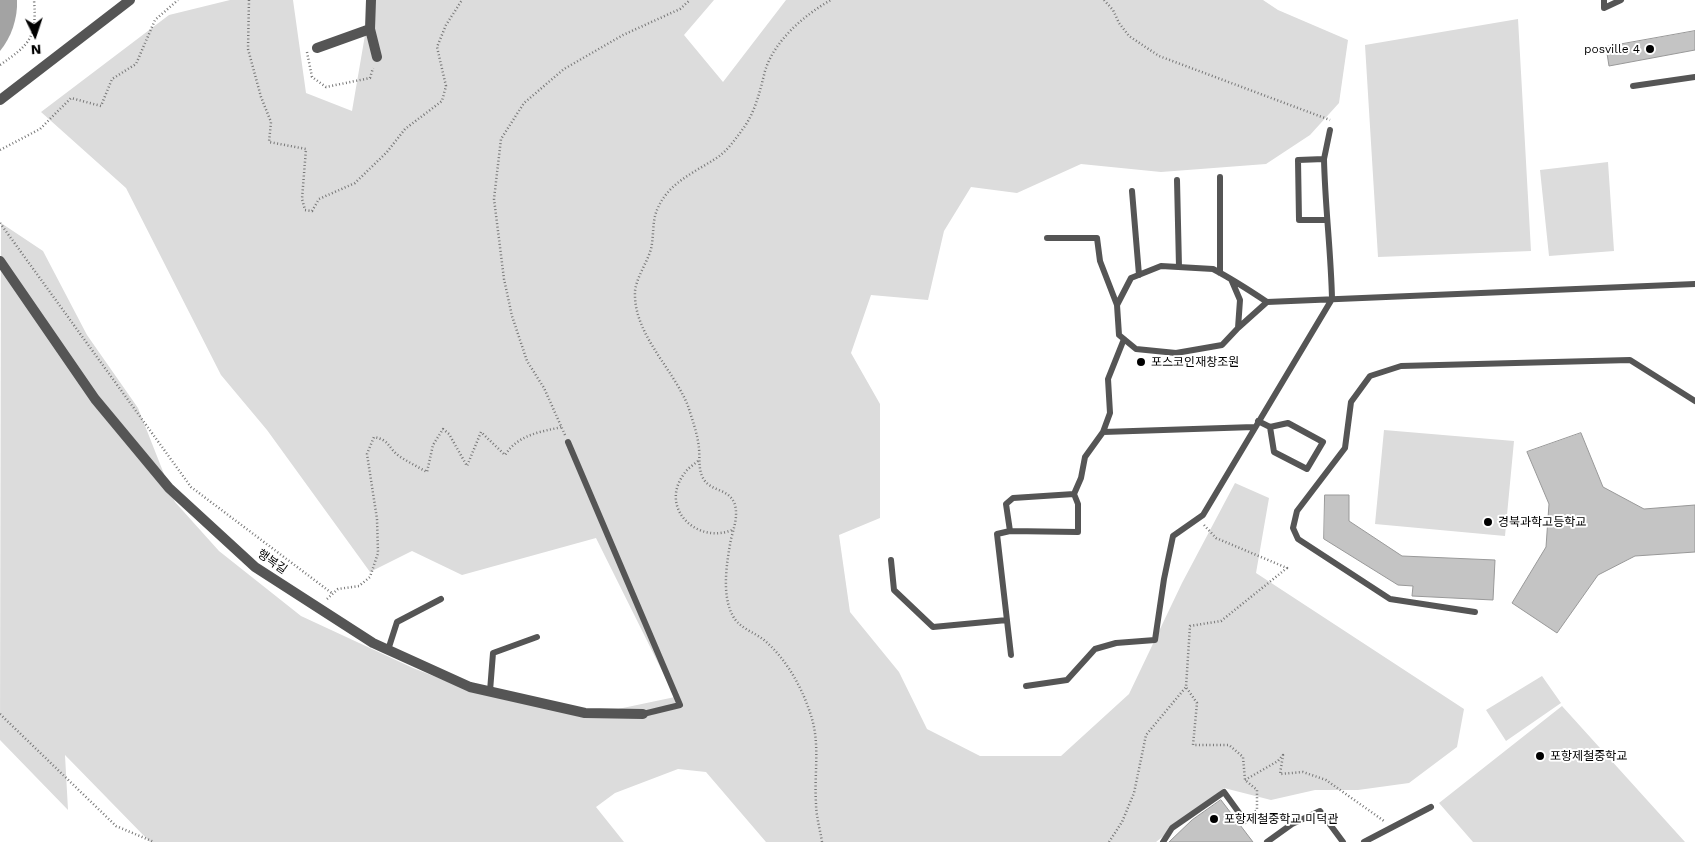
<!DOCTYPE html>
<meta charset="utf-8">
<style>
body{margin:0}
#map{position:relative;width:1695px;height:842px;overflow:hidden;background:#fff;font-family:"Work Sans",sans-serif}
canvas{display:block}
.north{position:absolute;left:10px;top:10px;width:50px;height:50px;-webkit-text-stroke:4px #fff;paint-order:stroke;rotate:176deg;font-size:14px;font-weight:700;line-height:20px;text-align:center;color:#000}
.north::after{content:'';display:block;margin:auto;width:18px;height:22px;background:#000;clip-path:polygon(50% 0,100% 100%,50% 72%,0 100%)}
</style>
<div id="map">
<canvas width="1695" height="842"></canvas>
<div class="north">N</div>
</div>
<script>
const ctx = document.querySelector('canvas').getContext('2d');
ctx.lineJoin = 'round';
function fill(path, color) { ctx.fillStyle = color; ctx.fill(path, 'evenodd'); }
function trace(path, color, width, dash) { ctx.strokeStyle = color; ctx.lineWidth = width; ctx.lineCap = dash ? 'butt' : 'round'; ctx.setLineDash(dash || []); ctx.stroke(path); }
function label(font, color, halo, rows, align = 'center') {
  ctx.font = font + ' "Work Sans","Noto Sans KR",sans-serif'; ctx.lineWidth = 4; ctx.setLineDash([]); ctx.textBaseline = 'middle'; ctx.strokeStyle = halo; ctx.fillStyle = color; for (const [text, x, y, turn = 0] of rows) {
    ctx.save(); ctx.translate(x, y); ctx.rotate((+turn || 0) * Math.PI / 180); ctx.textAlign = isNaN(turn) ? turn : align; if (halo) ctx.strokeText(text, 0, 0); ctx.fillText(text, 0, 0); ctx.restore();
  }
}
const green = new Path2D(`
 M230 0H293L306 93 352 111 371 0H714L684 35 723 82 786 0H1263L1278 10 1348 40 1339 103 1310 135 1266 164 1161 172 1081 164 1017 193 971 187 944 231 928 300 871 295 851 353 880 404V518L839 535 850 612 899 672 927 729 980 756H1061L1129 694 1182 583 1235 483 1269 498 1256 573 1464 709 1457 747 1409 783 1358 790H1315L1271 800 1224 788 1156 842H766L706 772 678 769 615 793 596 807 624 842H150L65 755 68 810 0 740 1 223 43 251 87 335 138 408 175 502 219 551 301 616 413 668 472 691 514 698 580 717 675 697 596 538 462 575 412 551 370 572 267 430 221 375 126 188 41 112 169 15Z
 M1518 19 1531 251 1378 257 1365 45Z
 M1608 162 1614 251 1549 256 1540 170Z
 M1384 430 1514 441 1505 536 1375 524Z
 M1542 676 1561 703 1506 741 1486 710Z
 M1562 706 1685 842H1473L1439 803Z`);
const water = new Path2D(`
 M0 0H17C18 18 11 38 0 51Z`);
const building = new Path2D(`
 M1695 31V50L1609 66 1606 47Z
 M1581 433 1603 487 1644 509 1695 505V552L1635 556 1598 575 1557 633 1512 603 1546 547 1549 504 1527 452Z
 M1325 495H1349V521L1402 556 1495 560 1493 600 1412 596 1413 586 1398 585 1324 539Z
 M1221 800 1253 842H1169L1192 820Z`);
const path = new Path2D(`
 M249 0 248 49 261 97 271 122 269 142 306 149 302 199 305 210 312 211 319 199 355 183 387 152 405 129 442 101 446 86 437 47 446 25 462 0
 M1104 0 1113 10 1119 23 1129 36 1159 56 1330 120
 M307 52 312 77 326 87 370 78 373 68
 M0 65C30 44 37 38 34 0
 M0 150 40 129 71 98 101 106 112 79 136 64 155 20 178 0
 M0 223 191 487 333 594
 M565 435 544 388 527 361 512 316 504 279 494 199 501 139 524 103 564 69 623 35 680 9 690 0
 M698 461C693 465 687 469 684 474 658 509 699 546 734 529
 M1204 525 1216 538 1287 568 1221 621 1190 626 1186 687 1197 703 1193 745H1229L1243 757 1245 780 1257 790V810L1252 814
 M327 599 338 589 359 586 370 577 378 553 377 519 367 454 374 437C390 440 388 448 399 456 408 462 418 467 427 472L433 445 443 429 449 434 467 466 481 432 505 455C518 435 539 432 562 427
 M0 714 116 826 154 842
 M1245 780 1278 761 1283 755 1280 774 1303 772 1326 780 1384 821
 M822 842C820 829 816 816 816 803 814 775 820 746 812 719 804 691 787 659 764 640 754 632 739 628 733 616 721 595 727 561 731 539 734 527 738 517 735 505 730 488 710 492 703 478 698 468 700 459 699 449 698 435 692 419 688 406 673 368 633 334 635 291 637 276 647 263 651 249 654 236 652 222 657 210 667 184 693 173 715 159 728 151 736 138 745 126 756 109 760 91 765 71 774 41 804 15 831 0
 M1109 842 1122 822 1134 793 1146 735 1186 687`);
const lane = new Path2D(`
 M1604 0V8L1621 0
 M1633 86 1695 77
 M1324 159 1330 130
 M1220 177V273
 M1177 180 1179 267
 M1132 191 1139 275
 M1047 238H1097L1100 261 1117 305
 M1231 279 1240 300 1238 328 1222 345 1176 353 1136 349 1119 335 1117 305 1131 278 1161 266 1213 269C1232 279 1249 290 1267 302L1695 284
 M1238 328 1267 302
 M1258 421 1270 427 1288 423 1323 442 1307 469 1274 452 1270 427
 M1103 432 1254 427
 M568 442 680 705 643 714
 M1074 494 1013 498 1006 504 1010 531 1078 532V504L1074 494 1081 478 1085 457 1103 432 1110 413 1108 379 1124 339
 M1010 531 997 534 1011 655
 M891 560 894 590 933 627 1007 620
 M1475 612 1390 599 1298 539 1293 528 1297 511 1345 448 1351 402 1370 376 1401 366 1630 360 1695 401
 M388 650 397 622 441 599
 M1026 686 1067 680 1095 649 1116 643 1155 640 1164 579 1173 536 1203 515 1332 299C1331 252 1325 206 1324 159L1298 160 1299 220H1325
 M490 691 493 653 537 637
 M1163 842 1172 828 1224 792 1245 821
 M1267 842 1292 824 1320 811 1343 842
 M1364 842 1431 807`);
const street = new Path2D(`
 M370 29 377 57
 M317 48 370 29 371 0
 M0 100 130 0
 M0 261 95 399 169 488 255 567 373 643 470 687 585 713 643 714`);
const markers = [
 [1650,49,5,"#000"],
 [1141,362,5,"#000"],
 [1488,522,5,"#000"],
 [1540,756,5,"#000"],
 [1214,819,5,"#000"]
];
const poiNames = [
 ["posville 4",1640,49,"right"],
 ["포스코인재창조원",1151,362],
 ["경북과학고등학교",1498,522],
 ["포항제철중학교",1550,756],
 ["포항제철중학교 미덕관",1224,819]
];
const streetNames = [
 ["행복길",272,562,35]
];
fill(green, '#dcdcdc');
fill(water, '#a3a3a3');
fill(building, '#c4c4c4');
trace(building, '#999', 1);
trace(path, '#777', 2.5, [1, 2.5]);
trace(lane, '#555', 6);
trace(street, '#555', 10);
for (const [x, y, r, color] of markers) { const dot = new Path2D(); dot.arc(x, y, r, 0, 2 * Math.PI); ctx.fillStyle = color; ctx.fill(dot); trace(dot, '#fff', 2); }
label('12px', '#000', '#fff', poiNames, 'left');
label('12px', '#000', '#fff', streetNames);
</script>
